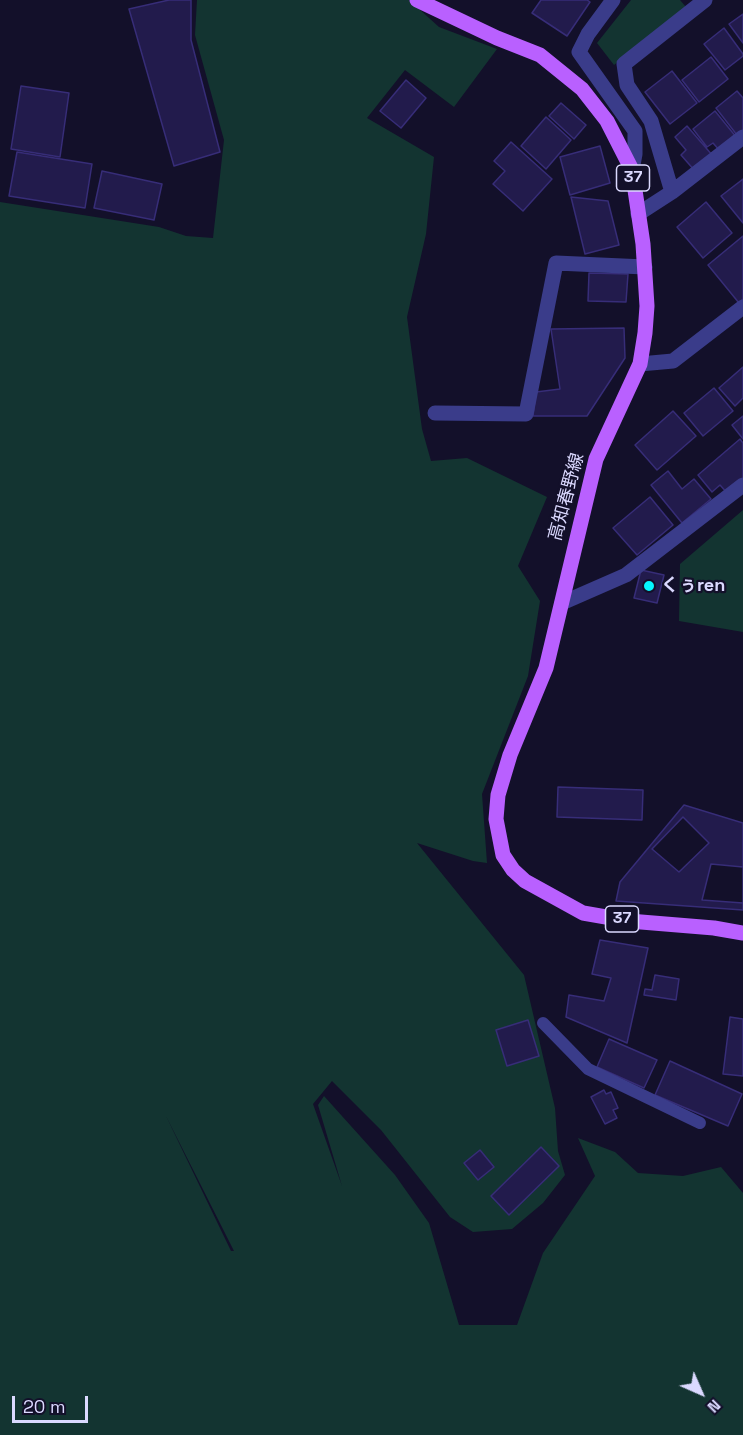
<!DOCTYPE html>
<meta charset="utf-8">
<style>
body{margin:0}
#map{position:relative;width:743px;height:1435px;overflow:hidden;background:#13102a;font-family:"Space Grotesk",sans-serif}
canvas{display:block}
.north{position:absolute;left:671px;top:1363px;width:60px;height:60px;-webkit-text-stroke:4px #13102a;paint-order:stroke;rotate:135deg;font-size:16px;font-weight:700;line-height:24px;text-align:center;color:#dbd9ff}
.north::after{content:'';display:block;margin:auto;width:21px;height:27px;background:#dbd9ff;clip-path:polygon(50% 0,100% 100%,50% 72%,0 100%)}
.scale{position:absolute;left:12px;top:1396px;width:76px;height:27px;box-sizing:border-box;border:3px solid #dbd9ff;border-top:0;padding-left:8px;font-size:18px;line-height:21px;white-space:nowrap;color:#dbd9ff;-webkit-text-stroke:4px #13102a;paint-order:stroke}
</style>
<div id="map">
<canvas width="743" height="1435"></canvas>
<div class="north">N</div>
<div class="scale">20 m</div>
</div>
<script>
const ctx = document.querySelector('canvas').getContext('2d');
ctx.lineJoin = 'round';
function fill(path, color) { ctx.fillStyle = color; ctx.fill(path, 'evenodd'); }
function trace(path, color, width, dash) { ctx.strokeStyle = color; ctx.lineWidth = width; ctx.lineCap = dash ? 'butt' : 'round'; ctx.setLineDash(dash || []); ctx.stroke(path); }
function label(font, color, halo, rows, align = 'center') {
  ctx.font = font + ' "Space Grotesk","Noto Sans JP",sans-serif'; ctx.lineWidth = 4.5; ctx.setLineDash([]); ctx.textBaseline = 'middle'; ctx.strokeStyle = halo; ctx.fillStyle = color; for (const [text, x, y, turn = 0] of rows) {
    ctx.save(); ctx.translate(x, y); ctx.rotate((+turn || 0) * Math.PI / 180); ctx.textAlign = isNaN(turn) ? turn : align; if (halo) ctx.strokeText(text, 0, 0); ctx.fillText(text, 0, 0); ctx.restore();
  }
}
const green = new Path2D(`
 M197 0H409L439 27 497 49 454 107 405 70 367 118 434 157 426 234 407 317 422 429 431 461 467 458 547 497 518 566 540 601 528 676 482 794 487 863 473 861 417 843 524 975 555 1108 558 1151 565 1175 543 1203 512 1229 473 1232 450 1217 381 1130 332 1081 313 1104 342 1186 318 1105 324 1096 395 1175 429 1223 459 1325H517L543 1253 595 1176 578 1138 615 1152 638 1173 683 1176 721 1167 743 1193V1435H0V202L159 227 186 236 213 238 224 140 195 35ZM166 1116 234 1251H231Z
 M631 0H680L686 7 614 65 597 43Z
 M743 510V632L679 621 680 564Z`);
const building = new Path2D(`
 M169 0H191V40L220 152 174 166 129 9Z
 M541 0H587L590 2 567 36 532 13Z
 M743 14V43L729 24Z
 M724 28 743 54V56L725 70 704 44Z
 M711 57 728 79 699 102 682 80Z
 M672 71 697 103 670 124 645 92Z
 M406 80 426 98 401 128 380 111Z
 M21 86 69 93 60 157 11 149Z
 M737 91 743 98V130L737 135 716 108Z
 M561 103 586 125 574 139 549 116Z
 M715 111 737 138 720 151 713 143 707 147 693 129Z
 M546 117 571 140 546 169 521 146Z
 M687 126 713 156 695 171 681 155 686 150 675 137Z
 M511 142 552 179 523 211 493 184 505 171 494 161Z
 M600 146 610 183 570 195 560 157Z
 M17 152 92 164 85 208 9 196Z
 M102 171 162 184 154 220 94 208Z
 M743 179V223L721 196Z
 M571 197 608 201 619 245 585 254Z
 M706 202 732 233 703 258 677 227Z
 M743 236V299L739 303 708 265Z
 M589 273 628 274 626 302 588 301Z
 M624 328 625 358 587 416H533L536 392 560 389 551 329Z
 M743 367V398L735 406 719 388Z
 M714 388 733 411 703 436 684 413Z
 M673 411 696 436 657 470 635 445Z
 M743 416V439L732 425Z
 M740 439 743 443V481L728 494 720 485 712 492 698 475Z
 M668 471 682 489 694 479 711 499 682 523 651 485Z
 M650 497 673 525 637 555 613 528Z
 M641 570 664 575 657 603 634 598Z
 M558 787 643 790 642 820 557 817Z
 M684 805 743 823V910L616 901 620 882Z
 M683 817 709 843 679 872 652 849Z
 M711 864 743 867V903L702 900Z
 M600 940 648 948 627 1043 566 1017 569 995 604 1001 611 978 592 974Z
 M655 975 679 979 676 1000 644 995 645 989 652 990Z
 M730 1017 743 1019V1076L723 1074Z
 M528 1020 539 1056 507 1066 496 1030Z
 M609 1039 657 1060 644 1088 597 1067Z
 M670 1061 742 1094 728 1126 655 1095Z
 M604 1090 606 1094 611 1092 618 1108 613 1110 617 1118 605 1124 591 1097Z
 M541 1147 559 1166 509 1215 491 1196Z
 M480 1150 494 1167 478 1180 464 1163Z`);
const service = new Path2D(`
 M543 1023 588 1069 700 1123`);
const minor = new Path2D(`
 M613 0 588 34 579 52 635 131V154L632 170
 M672 192 651 121 627 85 624 64 705 0
 M638 214 672 192 743 137
 M640 364 673 361 743 307
 M435 413 526 414 556 263 645 267
 M562 603 626 575 743 485`);
const primary = new Path2D(`
 M417 0 497 38 540 55 582 89 607 121 632 170 643 244 647 306 645 333 640 364 596 459 546 668 510 755 498 795 496 819 503 855 513 870 525 881 583 913 629 921 714 928 743 933`);
const markers = [
 [649,586,6,"#05f6ff"]
];
const shields = [
 [633,178,33],
 [622,919,33]
];
const shieldNames = [
 ["37",633,178],
 ["37",622,919]
];
const streetNames = [
 ["高知春野線",567,497,-75]
];
const poiNames = [
 ["くぅren",661,586]
];
fill(green, '#133431');
fill(building, '#221b4c');
trace(building, '#372d78', 1.5);
trace(service, '#3a3c8a', 12);
trace(minor, '#3a3c8a', 15);
trace(primary, '#b960ff', 15);
for (const [x, y, r, color] of markers) { const dot = new Path2D(); dot.arc(x, y, r, 0, 2 * Math.PI); ctx.fillStyle = color; ctx.fill(dot); trace(dot, '#13102a', 2); }
for (const [x, y, w] of shields) { const box = new Path2D(); box.roundRect(x - w / 2, y - 13, w, 26, 4.5); ctx.fillStyle = '#13102a'; ctx.fill(box); trace(box, '#dbd9ff', 1.5); }
label('bold 16px', '#dbd9ff', null, shieldNames);
label('18px', '#dbd9ff', '#13102a', streetNames);
label('bold 18px', '#dbd9ff', '#13102a', poiNames, 'left');
</script>
